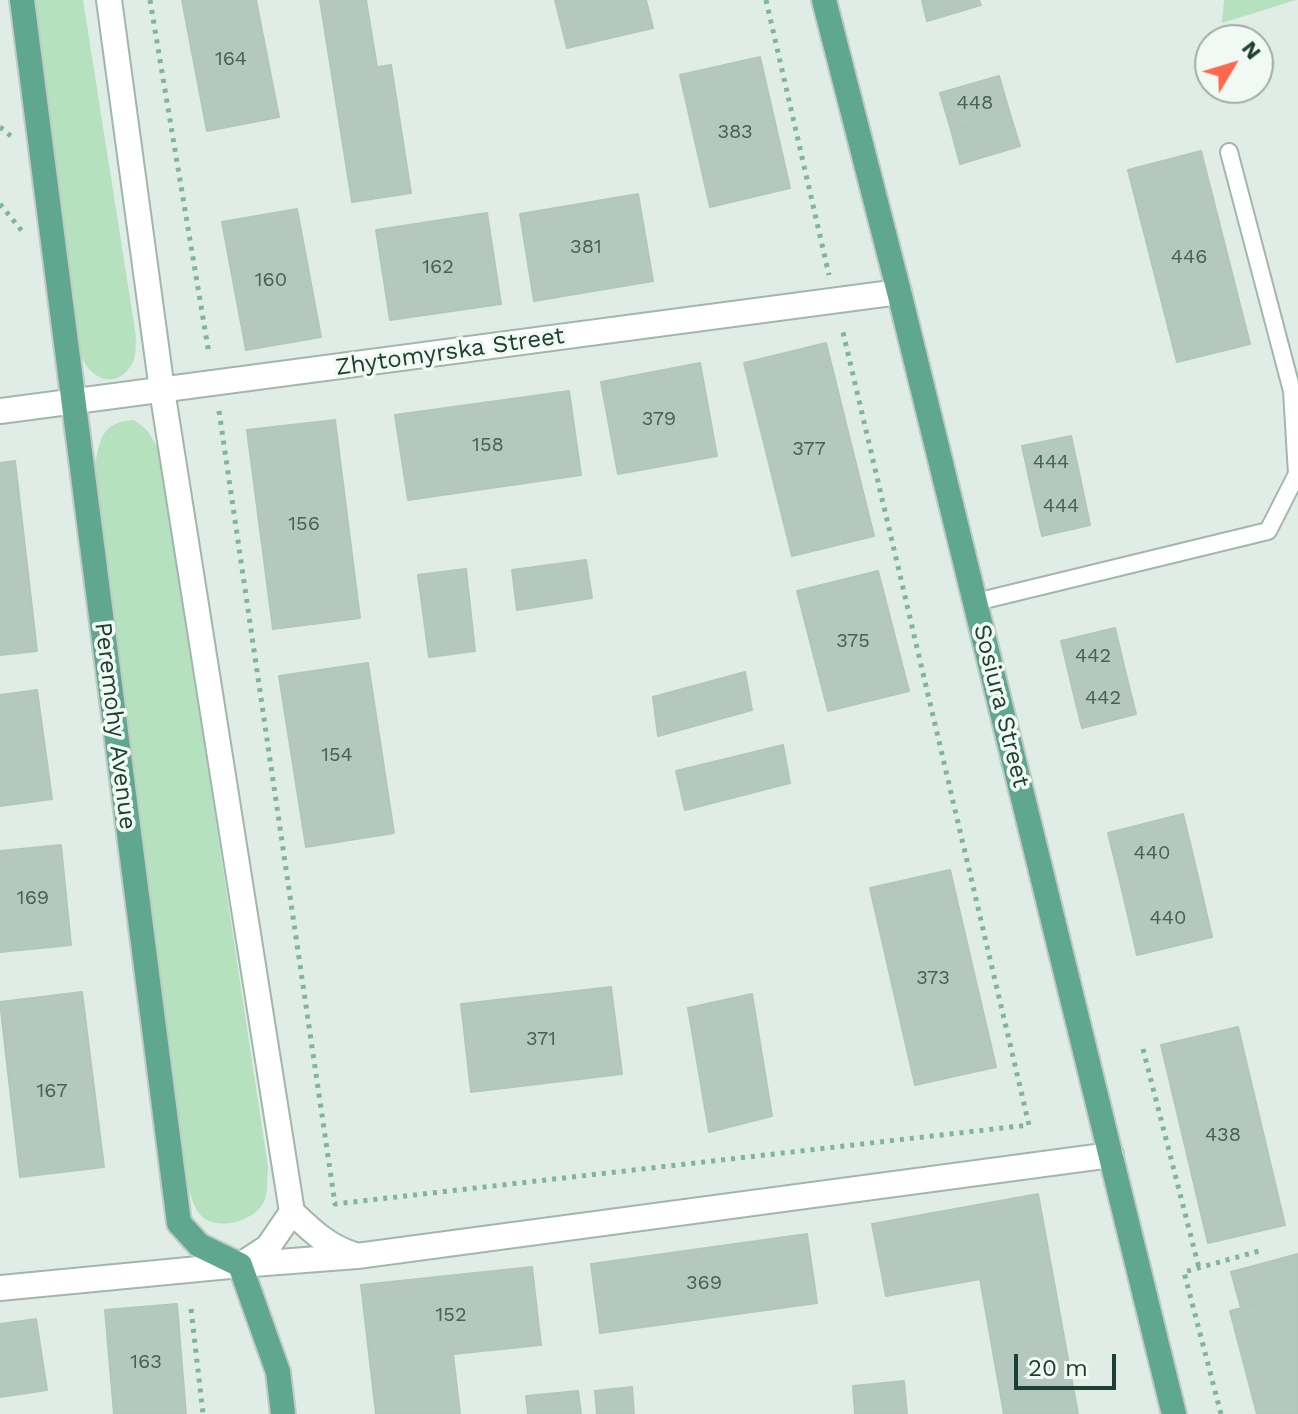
<!DOCTYPE html>
<style>
body{margin:0}
#map{position:relative;width:1298px;height:1414px;overflow:hidden;background:#e0ede6;font-family:"Work Sans",sans-serif}
canvas{display:block}
.north{position:absolute;left:1194px;top:24px;width:80px;height:80px;box-sizing:border-box;background:#f1f9f4;border:2px solid #9dafa7;border-radius:50%;rotate:52deg;font-size:22px;font-weight:700;line-height:32px;text-align:center;color:#1e4034}
.north::after{content:'';display:block;margin:auto;width:28px;height:36px;background:#ff684c;clip-path:polygon(50% 0,100% 100%,50% 72%,0 100%)}
.scale{position:absolute;left:1014px;top:1354px;width:102px;height:36px;box-sizing:border-box;border:4px solid #1e4034;border-top:0;padding-left:10px;font-size:24px;line-height:28px;white-space:nowrap;color:#1e4034;-webkit-text-stroke:6px #f1f9f4;paint-order:stroke}
</style>
<div id="map">
<canvas width="1298" height="1414"></canvas>
<div class="north">N</div>
<div class="scale">20 m</div>
</div>
<script>
const ctx = document.querySelector('canvas').getContext('2d');
ctx.lineJoin = 'round';
function fill(path, color) { ctx.fillStyle = color; ctx.fill(path, 'evenodd'); }
function trace(path, color, width, dash) { ctx.strokeStyle = color; ctx.lineWidth = width; ctx.lineCap = dash ? 'butt' : 'round'; ctx.setLineDash(dash || []); ctx.stroke(path); }
function label(font, color, halo, rows, align = 'center') {
  ctx.font = font + ' "Work Sans",sans-serif'; ctx.lineWidth = 7; ctx.setLineDash([]); ctx.textBaseline = 'middle'; ctx.strokeStyle = halo; ctx.fillStyle = color; for (const [text, x, y, turn = 0] of rows) {
    ctx.save(); ctx.translate(x, y); ctx.rotate((+turn || 0) * Math.PI / 180); ctx.textAlign = isNaN(turn) ? turn : align; if (halo) ctx.strokeText(text, 0, 0); ctx.fillText(text, 0, 0); ctx.restore();
  }
}
const green = new Path2D(`
 M35 0H83L136 336C135 346 137 359 130 367 114 390 90 378 81 356Z
 M1224 0H1296L1222 23Z
 M134 420 147 430 160 451 268 1167C267 1177 268 1190 265 1199 258 1220 221 1231 204 1218 193 1210 191 1195 187 1183L95 464C101 437 102 422 134 420Z`);
const building = new Path2D(`
 M182 0H256L279 117 207 131Z
 M320 0H366L377 67 391 65 411 193 352 202Z
 M555 0H646L653 28 567 48Z
 M922 0H979L981 5 927 21Z
 M760 57 790 188 710 207 680 75Z
 M999 76 1010 114 951 130 940 93Z
 M1010 114 1020 146 960 164 951 130Z
 M1201 151 1250 344 1177 362 1128 170Z
 M638 194 653 281 534 301 520 214Z
 M297 209 321 337 246 350 222 222Z
 M487 213 501 304 390 320 376 230Z
 M826 343 874 536 792 556 744 363Z
 M700 363 717 456 618 474 601 382Z
 M569 391 581 475 408 500 395 415Z
 M335 420 360 618 273 629 247 430Z
 M1071 436 1080 477 1031 487 1022 446Z
 M15 461 37 651 0 655V463Z
 M1080 477 1090 525 1042 536 1031 487Z
 M586 560 592 598 517 610 512 570Z
 M466 569 475 651 429 657 418 575Z
 M878 571 909 691 828 711 797 591Z
 M1115 628 1125 670 1071 683 1061 641Z
 M368 663 394 833 306 847 279 676Z
 M1125 670 1136 714 1082 728 1071 683Z
 M745 672 752 710 658 736 653 697Z
 M37 690 52 799 0 806V695Z
 M783 745 790 783 685 810 676 771Z
 M1183 814 1197 872 1122 890 1108 833Z
 M61 845 71 945 0 952V851Z
 M950 870 996 1067 915 1085 870 888Z
 M1197 872 1212 937 1137 955 1122 890Z
 M611 987 622 1074 471 1092 461 1004Z
 M82 992 104 1167 20 1177 0 1002Z
 M752 994 772 1116 709 1132 688 1008Z
 M1238 1027 1285 1225 1208 1243 1161 1045Z
 M1038 1194 1078 1414H1004L980 1279 886 1296 872 1224Z
 M807 1234 817 1303 600 1333 591 1264Z
 M1298 1254V1293L1241 1308 1231 1272Z
 M532 1267 541 1345 453 1354 460 1414H376L361 1285Z
 M1298 1293V1414H1257L1230 1311Z
 M177 1304 186 1414H114L105 1310Z
 M36 1319 47 1390 0 1397V1324Z
 M904 1381 907 1414H855L853 1386Z
 M632 1387 634 1414H597L595 1391Z
 M578 1391 581 1414H528L526 1396Z`);
const path = new Path2D(`
 M150 0 209 354
 M766 0 829 275
 M0 127 11 136
 M0 204 22 231
 M219 411 335 1204 1029 1125 842 328
 M1143 1049 1199 1268
 M191 1309 203 1414
 M1221 1414 1184 1272 1259 1251`);
const service = new Path2D(`
 M976 602 1268 531 1297 474 1292 391 1229 152`);
const minor = new Path2D(`
 M0 411 899 292
 M0 1288 240 1265`);
const tertiary = new Path2D(`
 M109 0 162 390 292 1212
 M292 1212C312 1231 328 1247 355 1255
 M242 1264 268 1247 292 1212
 M240 1265 357 1256 1111 1155`);
const primary = new Path2D(`
 M22 0 179 1223 199 1245 240 1265 278 1372 283 1414
 M824 0 899 292 1174 1414`);
const numberNames = [
 ["164",231,59],
 ["448",975,103],
 ["383",735,132],
 ["381",586,247],
 ["446",1189,257],
 ["162",438,267],
 ["160",271,280],
 ["379",659,419],
 ["158",488,445],
 ["377",809,449],
 ["444",1051,462],
 ["444",1061,506],
 ["156",304,524],
 ["375",853,641],
 ["442",1093,656],
 ["442",1103,698],
 ["154",337,755],
 ["440",1152,853],
 ["169",33,898],
 ["440",1168,918],
 ["373",933,978],
 ["371",541,1039],
 ["167",52,1091],
 ["438",1223,1135],
 ["369",704,1283],
 ["152",451,1315],
 ["163",146,1362]
];
const streetNames = [
 ["Zhytomyrska Street",450,352,-8],
 ["Sosiura Street",1001,706,76],
 ["Peremohy Avenue",115,726,83]
];
fill(green, '#b6e1be');
fill(building, '#b5c8bf');
trace(building, '#b2c7bc', 2);
trace(service, '#a2b6ad', 20);
trace(minor, '#a2b6ad', 28);
trace(tertiary, '#a2b6ad', 28);
trace(primary, '#c0cac6', 28);
trace(path, '#7db59e', 5, [4, 6]);
trace(service, '#fff', 16);
trace(minor, '#fff', 24);
trace(tertiary, '#fff', 24);
trace(primary, '#5fa88f', 24);
label('20px', '#446257', null, numberNames);
label('24px', '#1e4034', '#f1f9f4', streetNames);
</script>
